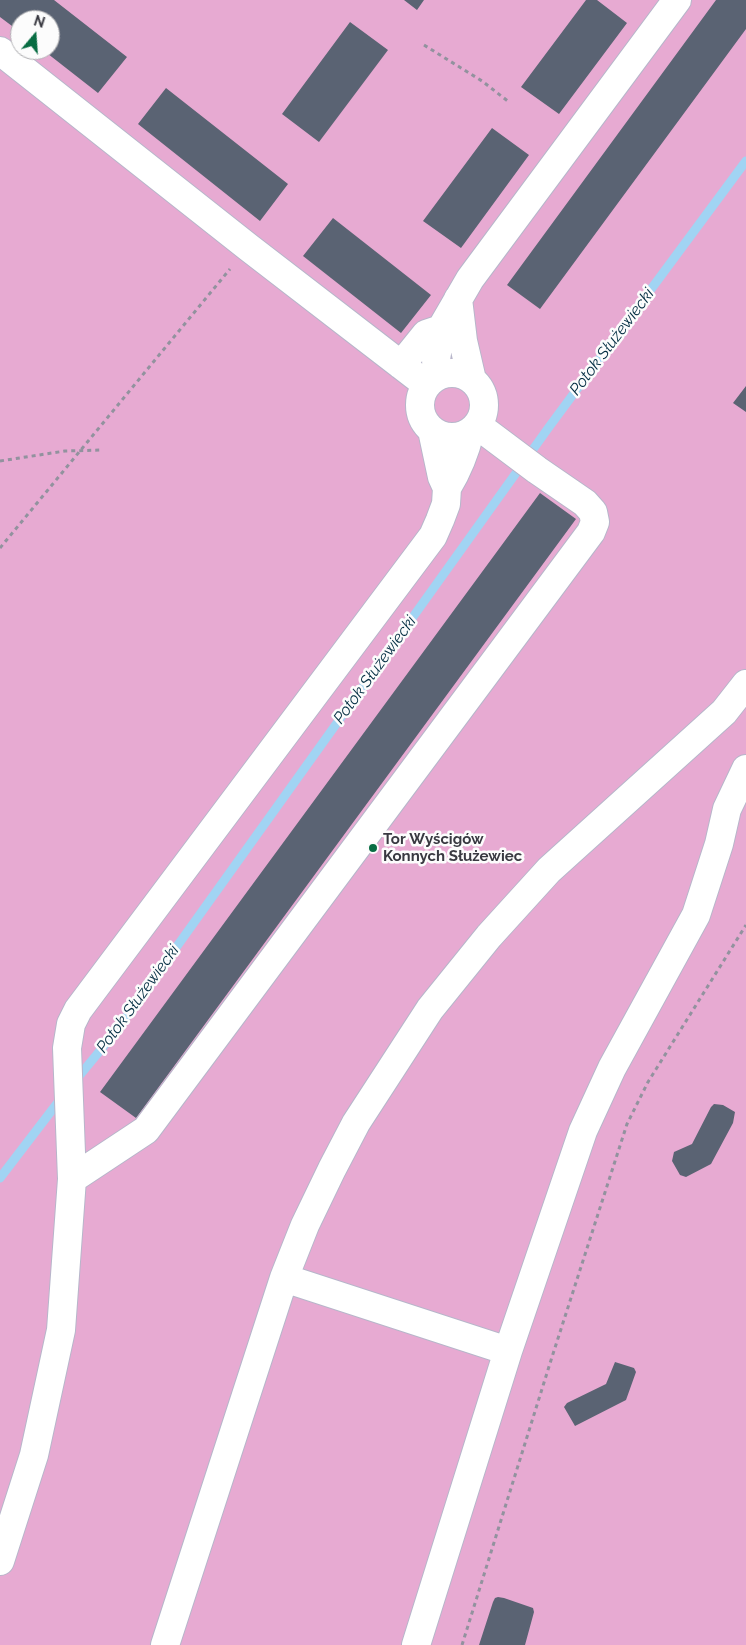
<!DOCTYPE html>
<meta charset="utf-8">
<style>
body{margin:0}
#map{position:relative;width:746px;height:1645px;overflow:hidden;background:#eeedfe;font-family:Raleway,sans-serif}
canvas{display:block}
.north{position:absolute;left:10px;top:10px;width:50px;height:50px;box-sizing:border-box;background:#fcfcfc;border:1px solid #aeaeb1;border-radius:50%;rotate:18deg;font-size:14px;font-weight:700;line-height:20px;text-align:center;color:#393941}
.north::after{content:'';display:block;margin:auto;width:18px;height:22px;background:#086d43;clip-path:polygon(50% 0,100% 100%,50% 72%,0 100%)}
</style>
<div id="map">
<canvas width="746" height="1645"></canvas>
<div class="north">N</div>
</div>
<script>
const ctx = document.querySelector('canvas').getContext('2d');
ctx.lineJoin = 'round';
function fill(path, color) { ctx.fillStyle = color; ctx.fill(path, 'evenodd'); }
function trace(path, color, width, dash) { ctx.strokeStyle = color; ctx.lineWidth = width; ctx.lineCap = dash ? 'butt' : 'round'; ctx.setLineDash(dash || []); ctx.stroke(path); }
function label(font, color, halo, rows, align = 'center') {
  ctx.font = font + ' Raleway,sans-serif'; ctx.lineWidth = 5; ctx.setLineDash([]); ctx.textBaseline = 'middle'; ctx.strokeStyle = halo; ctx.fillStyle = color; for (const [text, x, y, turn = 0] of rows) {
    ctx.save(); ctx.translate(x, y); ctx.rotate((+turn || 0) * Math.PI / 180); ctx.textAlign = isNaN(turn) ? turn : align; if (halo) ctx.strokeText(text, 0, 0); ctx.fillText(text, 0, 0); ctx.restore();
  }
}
const green = new Path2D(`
 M0 0H746V1645H0ZM20 20H50V50H20Z`);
const stream = new Path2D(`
 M75 1081 117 1030 549 427 746 161
 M0 1178 62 1097`);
const building = new Path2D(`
 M0 0H54L127 57 98 93 43 50H50V20H20V32L0 17Z
 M404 0H424L417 10Z
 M586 0H597L627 23 559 114 521 87Z
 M716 0H746V29L540 309 507 285Z
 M350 22 388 50 319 142 282 114Z
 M166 88 288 184 260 221 138 124Z
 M492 128 529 155 461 248 423 221Z
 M333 218 431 295 401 333 303 256Z
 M746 386V412L733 403Z
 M540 493 576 519 136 1118 100 1092Z
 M714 1104 723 1105 735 1112 733 1123 711 1164 686 1177 680 1175 672 1161 674 1152 692 1144 711 1107Z
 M615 1362 634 1368 636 1372 626 1400 575 1426 564 1407 567 1403 606 1384Z
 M498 1597 504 1598 533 1608 534 1612 525 1645H479L493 1602 495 1598Z`);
const path = new Path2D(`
 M424 45 482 81 509 102
 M0 461 65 451 103 450
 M0 548 230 269
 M462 1645 552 1357 627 1124 648 1082 746 925`);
const minor = new Path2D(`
 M0 51 248 247 427 385
 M458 299 463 341 472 380
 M401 365 426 334 441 329
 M420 405a32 32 0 1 1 64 0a32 32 0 1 1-64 0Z
 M437 376 436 359 441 329 470 279 677 0
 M447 488C458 470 465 453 470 432
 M72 1179 146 1130 591 532 595 522 593 512 585 503 537 470 477 425
 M284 1278 508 1351
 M0 1561 34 1455 61 1330 72 1179 67 1048 71 1024 78 1010 433 536 440 520 446 504 447 488 442 477 432 430
 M165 1645 284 1278 305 1225 332 1169 356 1123 430 1009 489 936 549 870 724 712 746 684
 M416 1645 508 1351 583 1131 612 1068 696 915 719 844 727 809 746 769`);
const markers = [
 [373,848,5,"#086d43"]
];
const poiNames = [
 ["Tor Wyścigów",383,839],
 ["Konnych Służewiec",383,856]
];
const waterNames = [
 ["Potok Służewiecki",612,342,-53],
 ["Potok Służewiecki",375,670,-54],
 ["Potok Służewiecki",138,999,-54]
];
fill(green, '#e7aad2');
trace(stream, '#a1d4f3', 9);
fill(building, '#5a6373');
trace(minor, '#b7b6ca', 30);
trace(path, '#92929e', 3, [4, 4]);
trace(minor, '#fff', 28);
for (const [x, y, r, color] of markers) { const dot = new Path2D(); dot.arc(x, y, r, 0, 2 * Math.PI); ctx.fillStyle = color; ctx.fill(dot); trace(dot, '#fcfcfc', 2); }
label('bold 15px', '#393941', '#fcfcfc', poiNames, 'left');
label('italic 16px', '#032d42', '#fcfcfc', waterNames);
</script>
